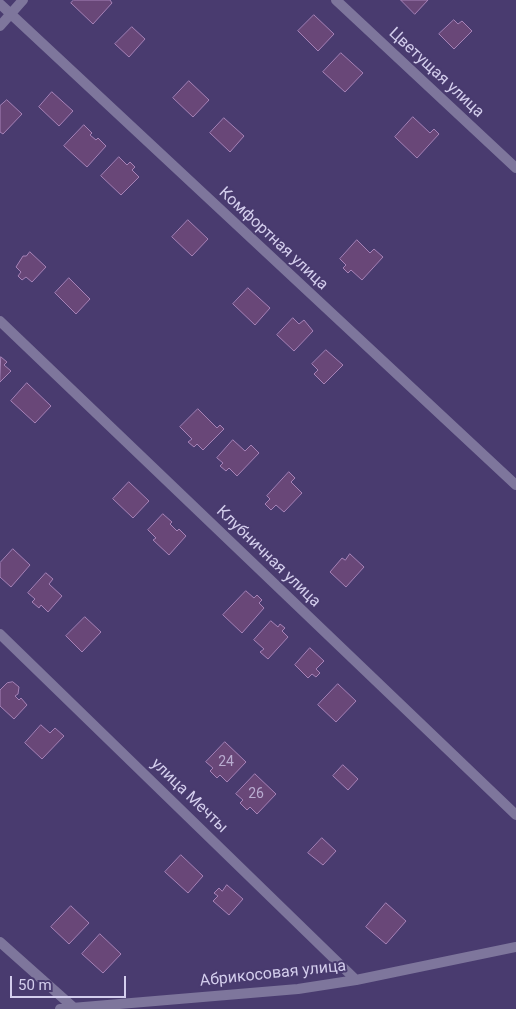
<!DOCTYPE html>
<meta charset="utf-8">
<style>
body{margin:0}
#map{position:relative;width:516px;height:1009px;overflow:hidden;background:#493b6f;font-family:Roboto,sans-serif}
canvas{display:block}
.scale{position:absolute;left:10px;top:976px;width:116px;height:22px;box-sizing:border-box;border:2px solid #d4ceed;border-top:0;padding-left:6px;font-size:15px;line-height:18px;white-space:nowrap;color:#d4ceed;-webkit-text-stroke:4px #493b6f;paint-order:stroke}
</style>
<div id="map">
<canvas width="516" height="1009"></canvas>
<div class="scale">50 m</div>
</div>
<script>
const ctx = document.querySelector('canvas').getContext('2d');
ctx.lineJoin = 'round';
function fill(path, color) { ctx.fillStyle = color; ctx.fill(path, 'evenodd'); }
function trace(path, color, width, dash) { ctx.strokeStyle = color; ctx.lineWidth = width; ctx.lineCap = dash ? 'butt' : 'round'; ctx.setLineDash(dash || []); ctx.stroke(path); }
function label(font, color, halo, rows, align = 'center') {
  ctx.font = font + ' Roboto,sans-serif'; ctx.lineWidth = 4; ctx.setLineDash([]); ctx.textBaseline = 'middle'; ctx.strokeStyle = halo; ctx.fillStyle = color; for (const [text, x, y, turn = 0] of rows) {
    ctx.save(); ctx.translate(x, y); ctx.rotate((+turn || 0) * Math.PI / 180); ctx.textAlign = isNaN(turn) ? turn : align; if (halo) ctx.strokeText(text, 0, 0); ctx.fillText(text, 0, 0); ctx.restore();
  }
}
const building = new Path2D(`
 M74 0H110L112 3 93 24 71 3Z
 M401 0H428L415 14Z
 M314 15 334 34 318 51 298 31Z
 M454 20 458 24 462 21 472 31 454 49 439 34Z
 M132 27 145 39 129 57 115 44Z
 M341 53 363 73 345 92 323 72Z
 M189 81 209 100 193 117 173 98Z
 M52 92 73 111 59 126 39 107Z
 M7 100 22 114 3 134 0 132V106Z
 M413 117 430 133 434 129 439 134 417 158 395 137Z
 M224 118 244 136 230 152 210 133Z
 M84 125 92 133 90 135 96 140 98 138 106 146 87 167 64 146Z
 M119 157 127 165 130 162 135 167 132 170 139 177 121 195 101 176Z
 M188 220 208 239 192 256 172 237Z
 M357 240 370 253 374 249 383 257 362 280 351 270 348 273 343 268 346 265 340 259Z
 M30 252 46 267 32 282 26 277 22 280 18 276 21 272 16 267 23 256H26Z
 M69 278 90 299 76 314 55 293Z
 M248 288 270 308 255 325 233 304Z
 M293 318 299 324 304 320 313 331 294 351 277 335Z
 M326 350 343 365 324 384 314 374 318 370 312 364Z
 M1 357 7 362 4 365 11 371 0 382Z
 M27 383 51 406 35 423 11 401Z
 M198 409 217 428 220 425 224 429 203 450 197 444 194 447 188 442 192 439 180 427Z
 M233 440 245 451 251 445 259 453 237 476 229 468 226 471 220 466 223 463 217 458Z
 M289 472 295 478 291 482 302 493 284 512 276 505 271 510 265 504 270 499 267 496Z
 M129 482 149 501 133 518 113 499Z
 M163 514 172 522 170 524 177 531 179 529 186 536 169 555 153 540 156 538 148 530Z
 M13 549 30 565 11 587 0 577V563Z
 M350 554 364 567 346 587 330 572 342 558 345 560Z
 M46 573 53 579 49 584 62 596 48 612 41 605 39 608 32 602 35 599 28 593Z
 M246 591 254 598 257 595 262 600 259 603 264 608 242 633 223 615Z
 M85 617 101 632 82 652 66 636Z
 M271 621 278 627 280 624 285 628 282 631 288 637 268 659 260 652 264 649 254 640Z
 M310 648 324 661 316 669 320 673 316 677 312 674 308 678 295 665Z
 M13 682 19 687 18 694 15 696 19 700 21 698 27 705 14 719 0 706V690L7 683Z
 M338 684 356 701 336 722 318 705Z
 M41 725 50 733 55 728 64 736 42 759 25 743Z
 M225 742 246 762 227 782 220 775 217 778 210 771 213 768 206 762Z
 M343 765 358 779 348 790 333 776Z
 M255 774 276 794 257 814 250 807 247 810 240 803 243 800 236 794Z
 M322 838 336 851 323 865 308 853Z
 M181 855 203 876 188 893 165 872Z
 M227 885 243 899 229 915 213 901 218 896 214 893 219 888 222 891Z
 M386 903 406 921 386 944 366 927Z
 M71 906 89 923 69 944 51 927Z
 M100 934 121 954 103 973 82 954Z`);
const minor = new Path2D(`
 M336 0 516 168
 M0 4 516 485
 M0 26 23 0
 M0 321 516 815
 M0 634 356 980
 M0 942 73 1007
 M60 1009 298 989 356 980 516 947`);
const numberNames = [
 ["24",226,762],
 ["26",256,794]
];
const streetNames = [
 ["Цветущая улица",436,73,43],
 ["Комфортная улица",273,239,43],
 ["Клубничная улица",268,557,44],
 ["улица Мечты",189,796,44],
 ["Абрикосовая улица",273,974,-6]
];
fill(building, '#694778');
trace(building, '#a682b7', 1);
trace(minor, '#7e769c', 10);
label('14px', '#b9acd0', null, numberNames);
label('16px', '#d4ceed', '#493b6f', streetNames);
</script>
